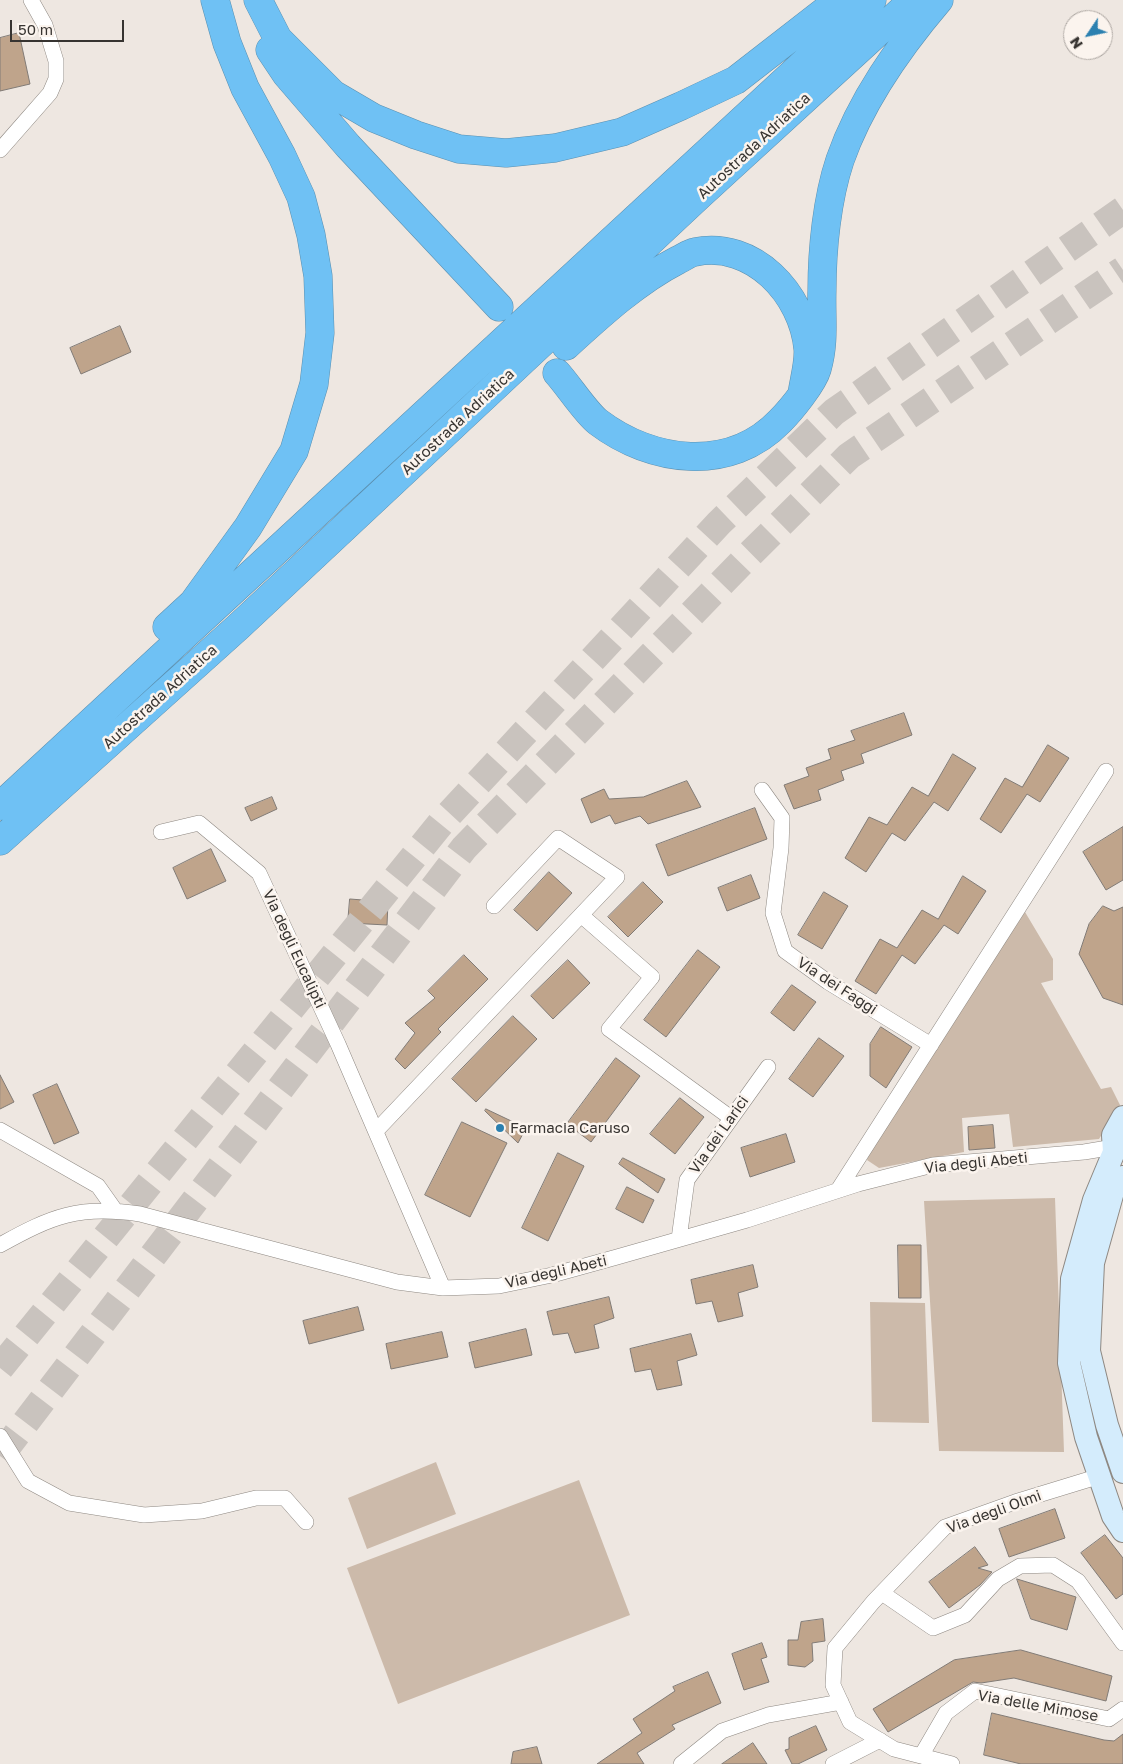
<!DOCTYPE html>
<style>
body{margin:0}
#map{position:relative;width:1123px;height:1764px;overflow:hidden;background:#eee7e1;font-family:"Golos Text",sans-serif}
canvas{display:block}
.north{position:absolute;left:1063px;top:10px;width:50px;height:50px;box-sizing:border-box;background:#fbf4ee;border:1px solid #ada7a2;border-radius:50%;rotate:236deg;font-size:14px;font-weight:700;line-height:20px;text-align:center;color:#373431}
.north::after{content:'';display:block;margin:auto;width:18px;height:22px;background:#2b80b0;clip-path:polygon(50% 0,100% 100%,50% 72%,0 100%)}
.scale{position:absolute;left:10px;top:20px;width:114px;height:22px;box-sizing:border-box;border:2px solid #373431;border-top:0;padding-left:6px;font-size:15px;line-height:18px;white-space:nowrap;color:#373431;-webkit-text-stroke:4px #fbf4ee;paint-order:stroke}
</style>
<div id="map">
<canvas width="1123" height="1764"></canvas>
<div class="north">N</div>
<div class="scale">50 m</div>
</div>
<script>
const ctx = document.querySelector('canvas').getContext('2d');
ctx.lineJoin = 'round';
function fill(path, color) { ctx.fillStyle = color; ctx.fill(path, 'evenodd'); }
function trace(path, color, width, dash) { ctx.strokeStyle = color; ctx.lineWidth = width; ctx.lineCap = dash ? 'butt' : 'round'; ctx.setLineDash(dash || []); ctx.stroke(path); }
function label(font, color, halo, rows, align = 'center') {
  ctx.font = font + ' "Golos Text",sans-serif'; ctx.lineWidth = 5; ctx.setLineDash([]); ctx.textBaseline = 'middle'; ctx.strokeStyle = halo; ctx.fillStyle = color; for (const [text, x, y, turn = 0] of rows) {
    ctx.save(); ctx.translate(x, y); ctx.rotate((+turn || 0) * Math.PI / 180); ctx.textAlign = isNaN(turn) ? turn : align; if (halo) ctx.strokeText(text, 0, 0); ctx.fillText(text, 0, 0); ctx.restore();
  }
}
const green = new Path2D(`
 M1025 912 1053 959V980L1041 983 1101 1089 1111 1087 1120 1105 1099 1139 1013 1147 1009 1114 962 1118 964 1152 879 1168 867 1160 874 1140Z
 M1055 1198 1064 1452 939 1451 924 1201Z
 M870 1302 925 1303 929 1423 872 1422Z
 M436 1462 456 1514 367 1549 348 1498Z
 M579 1480 630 1615 398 1704 347 1568Z`);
const building = new Path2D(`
 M19 33 30 84 0 91V38Z
 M120 326 131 352 81 374 70 348Z
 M904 713 912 735 861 754 864 763 841 771 844 780 818 790 821 800 794 809 784 785 809 776 806 768 831 759 828 749 855 740 851 731Z
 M1048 745 1069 758 1040 802 1027 794 1001 833 980 819 1005 778 1022 787Z
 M953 754 976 768 948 811 934 802 905 841 892 833 866 872 845 858 869 817 887 825 912 787 928 796Z
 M687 781 701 807 648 824 640 816 615 824 610 815 591 823 581 799 604 789 609 799 643 797Z
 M272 797 277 809 251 821 245 808Z
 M755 808 767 839 668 876 656 845Z
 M1123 827V880L1106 890 1083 852Z
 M211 849 226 881 187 899 173 868Z
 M549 872 572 893 537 931 514 910Z
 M751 875 760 898 727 911 718 888Z
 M963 876 986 891 958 934 944 925 915 964 902 955 876 994 855 981 880 939 897 948 922 910 938 919Z
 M643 882 663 902 628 937 608 917Z
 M824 892 848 906 822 949 798 935Z
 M350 899 388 902 387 925 348 923Z
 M1103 906 1114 911 1123 907V1005L1103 998 1079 954 1089 924Z
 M698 950 720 967 666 1037 644 1020Z
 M464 955 488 979 438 1029 441 1032 405 1069 395 1059 415 1033 405 1023 435 998 428 991Z
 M568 960 590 983 553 1019 531 996Z
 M792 985 816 1002 794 1031 771 1013Z
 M513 1016 537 1039 476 1102 452 1079Z
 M881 1027 912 1047 886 1088 870 1076V1044Z
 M819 1038 844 1056 813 1097 789 1079Z
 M616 1058 640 1076 591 1142 567 1124Z
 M0 1075 14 1102 0 1109Z
 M57 1084 79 1133 54 1144 33 1095Z
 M680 1098 704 1117 675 1154 650 1134Z
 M486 1109 526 1128 518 1143 485 1111Z
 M462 1122 507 1143 470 1217 425 1195Z
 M993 1125 995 1148 969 1150 968 1127Z
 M786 1134 795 1162 750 1177 741 1148Z
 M558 1153 584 1166 548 1241 522 1228Z
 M623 1158 665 1179 658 1193 619 1164Z
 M627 1187 654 1200 643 1223 616 1209Z
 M898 1245H921V1298H899Z
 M753 1265 758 1287 738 1293 743 1316 718 1322 712 1301 696 1304 691 1280Z
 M609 1297 614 1318 594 1325 599 1348 575 1353 568 1333 553 1335 547 1312Z
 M358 1307 364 1330 309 1344 303 1321Z
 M526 1329 532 1355 475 1368 469 1343Z
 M442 1332 448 1357 391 1369 386 1344Z
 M691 1334 697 1355 677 1361 682 1385 657 1390 651 1369 635 1372 630 1349Z
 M1055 1509 1065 1538 1009 1557 999 1529Z
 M1105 1535 1123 1558V1594L1116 1599 1081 1553Z
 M975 1547 988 1565 978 1568 992 1572 980 1585 949 1608 929 1582Z
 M1017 1579 1076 1597 1067 1630 1031 1619Z
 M823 1619 825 1641 812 1643 813 1661 805 1667 788 1665V1640H798L801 1622Z
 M762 1643 767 1657 761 1659 769 1682 744 1690 732 1654Z
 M1021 1650 1112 1676 1106 1701 1014 1678 981 1683 973 1682 888 1732 873 1709 954 1660Z
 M708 1672 721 1703 672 1725 675 1729 637 1753 644 1764H597L642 1733 633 1719 675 1691 673 1687Z
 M992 1713 1104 1740 1114 1741 1123 1734V1764H1021L984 1755Z
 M816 1726 827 1750 798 1764H792L785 1750 789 1749V1738Z
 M753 1743 767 1764H722Z
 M537 1747 542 1764H511L513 1752Z`);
const highwayTunnel = new Path2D(`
 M0 1368 441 823 719 523 834 412 1123 210
 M0 1456 464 848 745 559 849 456 1123 270`);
const street = new Path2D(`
 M0 150 50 93 56 79V61L45 25 31 0
 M762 790 782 818 781 848 773 913 785 951 828 982 931 1045
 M161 832 199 823 259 873 338 1044 443 1288
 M494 906 558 838 617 877 581 915
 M0 1130 98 1186 115 1210
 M376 1131 581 915 652 977 609 1029 731 1118
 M838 1190 1106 771
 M679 1239 687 1180 768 1067
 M0 1245C52 1216 79 1205 140 1214L397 1282 443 1288 499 1286 552 1275 617 1257 747 1220 858 1184 933 1165 1084 1152 1114 1147
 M0 1436 28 1481 69 1503 144 1515 202 1511 256 1498H285L306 1522
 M882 1593 933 1628 965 1615 998 1579 1020 1566 1053 1565 1078 1581 1123 1643
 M921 1756 946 1713 975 1691 1109 1719 1123 1709
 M681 1764 722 1731 768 1715 841 1702
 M833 1764 880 1740
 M952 1764 894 1749 850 1722 833 1685 835 1648 873 1602 945 1527 1015 1502 1100 1476`);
const secondary = new Path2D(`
 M1123 1117 1113 1135 1114 1152 1094 1200 1072 1279 1069 1363 1086 1437 1113 1516 1123 1531
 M1123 1177 1114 1188 1093 1263 1089 1351 1107 1425 1123 1472`);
const highway = new Path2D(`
 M258 0 278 39 333 94 374 118 416 135 459 149 506 153 555 148 622 132 681 106 736 80 839 0
 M270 50 286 74 348 146 499 307
 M566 346C600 315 637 281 678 260 683 258 689 253 695 252 753 240 803 294 808 349 809 363 804 380 802 394
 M557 373C568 385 586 413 598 422 652 463 730 473 780 421 791 410 813 383 817 369 825 341 821 318 822 290 822 249 827 199 840 160 861 100 899 47 939 0
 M167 627 193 603 248 527 294 451 314 384 320 333 318 276 311 235 301 197 282 156 245 88 227 43 215 0
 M0 806 872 0
 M0 841 238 627 700 195 913 0`);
const markers = [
 [500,1128,5,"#2b80b0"]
];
const streetNames = [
 ["Autostrada Adriatica",754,146,-43],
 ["Autostrada Adriatica",458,422,-43],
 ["Autostrada Adriatica",160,697,-42],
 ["Via degli Eucalipti",294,949,65],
 ["Via dei Faggi",837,986,33],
 ["Via dei Larici",719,1135,-55],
 ["Via degli Abeti",976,1163,-6],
 ["Via degli Abeti",556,1272,-13],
 ["Via degli Olmi",994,1512,-20],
 ["Via delle Mimose",1038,1706,10]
];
const poiNames = [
 ["Farmacia Caruso",510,1128]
];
fill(green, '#ccbaaa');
fill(building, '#bfa48b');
trace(building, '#817b76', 1);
trace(highwayTunnel, '#c9c3be', 28, [28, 14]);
trace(street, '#8e8882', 16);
trace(secondary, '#8e8882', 24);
trace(highway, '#5b90b0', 29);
trace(street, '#fff', 15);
trace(secondary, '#d4ecfc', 22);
trace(highway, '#6fc1f4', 28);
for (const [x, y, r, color] of markers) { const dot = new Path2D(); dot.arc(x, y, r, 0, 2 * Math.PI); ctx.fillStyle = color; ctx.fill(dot); trace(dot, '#fbf4ee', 2); }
label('15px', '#373431', '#fbf4ee', streetNames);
label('15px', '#373431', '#fbf4ee', poiNames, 'left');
</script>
